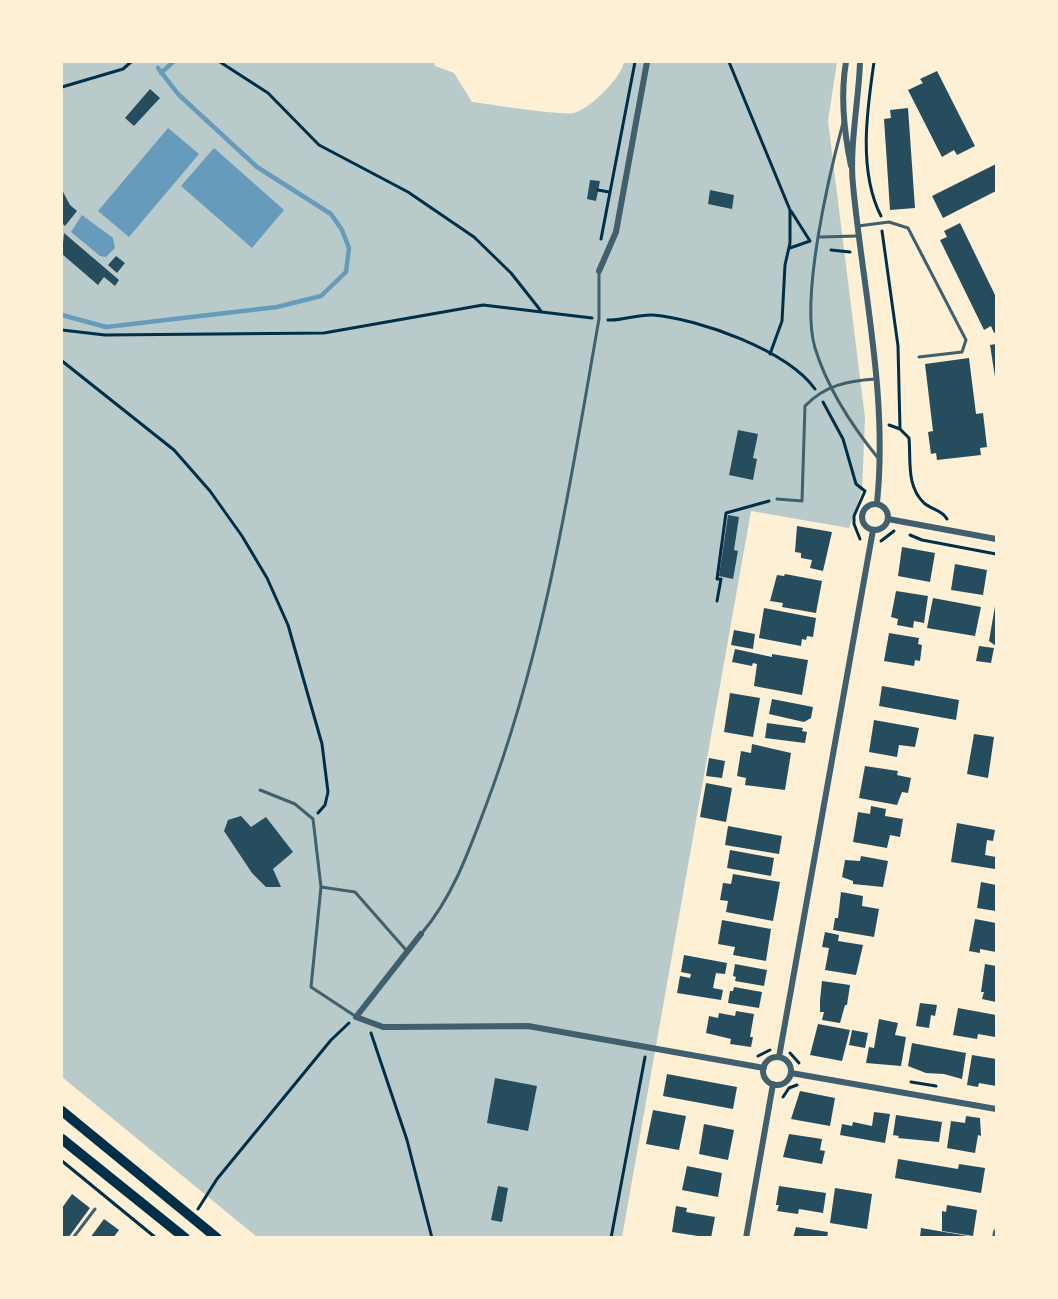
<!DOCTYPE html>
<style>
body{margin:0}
#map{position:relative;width:1058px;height:1299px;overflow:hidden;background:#fdf0d5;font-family:Commissioner,sans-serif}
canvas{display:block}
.frame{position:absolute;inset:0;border:63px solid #fdf0d5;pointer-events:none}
</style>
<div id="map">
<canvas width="1058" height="1299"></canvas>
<div class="frame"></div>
</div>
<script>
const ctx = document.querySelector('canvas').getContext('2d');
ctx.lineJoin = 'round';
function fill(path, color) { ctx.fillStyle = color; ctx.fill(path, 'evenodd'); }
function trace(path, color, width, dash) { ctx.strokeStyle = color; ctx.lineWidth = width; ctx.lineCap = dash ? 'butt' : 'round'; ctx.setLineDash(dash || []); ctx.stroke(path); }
const green = new Path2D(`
 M62 62H434L435 66 454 73 472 102C489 104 563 116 574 113 591 108 621 78 624 62H837L828 121 865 418 862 491 849 528 751 511 622 1237H257L62 1077Z`);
const water = new Path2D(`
 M168 128 199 154 129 237 98 211Z
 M214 148 284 210 252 248 181 186Z
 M82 215 113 238 115 248 106 257 100 256 71 232Z`);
const stream = new Path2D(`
 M161 73 173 62
 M62 315 106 327 277 307 321 296 346 272 349 248 342 230 331 214 257 167 178 94 158 68`);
const building = new Path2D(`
 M937 71 975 146 957 155 954 150 942 157 908 90 923 83 920 79Z
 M150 89 160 98 134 126 125 118Z
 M908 108 915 208 890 210 884 119 891 118 890 110Z
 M996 164V191L943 218 932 196Z
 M590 180 600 181 596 201 587 199Z
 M62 190 70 205 77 211 65 226 62 223Z
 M710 190 734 195 732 209 708 204Z
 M960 223 996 297V332L994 333 991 326 984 330 940 240 947 237 944 231Z
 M64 233 119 280 115 286 104 277 98 285 62 254Z
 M116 256 125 263 117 273 108 265Z
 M996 344V377H995L990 345Z
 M969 358 976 414 983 413 987 447 980 448 981 455 937 460 936 453 931 454 928 432 933 431 925 364Z
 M738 430 758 434 753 458 757 459 753 480 729 475Z
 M728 515 739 517 734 550 738 551 733 579 719 576Z
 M797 526 832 532 823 571 810 568 812 560 801 558V553L795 552Z
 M902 547 935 553 930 582 898 576Z
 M955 564 987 570 983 595 951 590Z
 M785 574 822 581 816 613 782 607 783 603 770 601 777 575 784 576Z
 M896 591 928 596 924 623 914 621 913 628 897 625 898 619 891 617Z
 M933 598 981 607 975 636 927 628Z
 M995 606H996V646L989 641Z
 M764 608 816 618 813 637 807 636 806 640 802 639 801 646 759 638Z
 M734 630 755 634 753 649 731 645Z
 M889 633 919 638 918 644 922 645 920 661 915 660 914 666 884 661Z
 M979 646 994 648 991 663 976 661Z
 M735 649 772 657V654L808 660 802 695 754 686 757 664 753 663 752 666 732 662Z
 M882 686 959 700 956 720 879 706Z
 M730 693 760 698 753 737 724 732Z
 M772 699 813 707 811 718 804 722 769 714Z
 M874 720 919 728 915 747 899 745 897 757 869 752Z
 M767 723 803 728 802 731 807 732 805 743 765 738Z
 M974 734 994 737 988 778 967 774Z
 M752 744 791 753 785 790 745 785 746 778 737 776 741 751 751 753Z
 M709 758 725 761 722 778 706 776Z
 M865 766 898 771 897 775 911 778 908 793 902 792 897 805 859 798Z
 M706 783 732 788 726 822 700 817Z
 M871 806 886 809 885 816 903 819 900 837 890 835 887 848 853 842 858 812 870 814Z
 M241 816 251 827 266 817 293 852 273 869 281 887H266L252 873 224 831 228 820Z
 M957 823 995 830 993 841 987 840 985 855 996 857 995 869 951 862Z
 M728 826 782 836 779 854 725 845Z
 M730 850 774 858 771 876 727 868Z
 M861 856 888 861 883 887 853 884V881L842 877 845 860 860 861Z
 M733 874 780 882 773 921 726 912 728 901 720 900 723 883 731 884Z
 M981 882 996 885V911L977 908Z
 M841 892 863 896 862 906 879 909 874 937 833 930 835 918H838Z
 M975 919 996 923V952L980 949V953L969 951Z
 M722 920 771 929 766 961 733 955 735 947 718 944Z
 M825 932 839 935 838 941 863 945 856 975 825 970 829 948 822 947Z
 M684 955 727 963 725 974 716 973 713 988 723 990 721 1000 677 993 680 976 690 978 691 974 681 972Z
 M735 964 767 970 764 986 735 981 736 977 733 976Z
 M985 964 996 966V1002L982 999 984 992H981Z
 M822 981 850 985 847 1005H845L840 1023 822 1020 824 1012H820V1000Z
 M734 987 762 992 759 1008 728 1003 730 991H733Z
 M920 1003 937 1005 935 1016 931 1015 929 1028 916 1026Z
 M958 1008 996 1015 995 1037 978 1034 977 1039 953 1035Z
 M736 1011 754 1014 750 1037H753L751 1047 730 1044 731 1039 706 1033 709 1016 718 1018 719 1013 735 1016Z
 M879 1019 898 1023 895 1035 906 1037 901 1066 866 1063 869 1047 874 1048Z
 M818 1024 850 1030 842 1061 810 1055Z
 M852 1030 868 1033 865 1048 849 1045Z
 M912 1043 966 1053 962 1079 944 1074 926 1073 908 1066Z
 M972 1055 996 1059V1086L979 1083 978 1087 967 1085Z
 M667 1074 737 1087 733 1109 663 1096Z
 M495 1078 537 1086 528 1131 487 1123Z
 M800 1091 835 1098 830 1126 791 1119Z
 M653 1110 686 1116 679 1150 646 1144Z
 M874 1112 890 1114 885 1143 840 1135 842 1124 852 1126 853 1122 872 1126Z
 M896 1115 942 1122 939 1142 898 1138 899 1136 893 1135Z
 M966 1116 980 1118 981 1136 978 1135 975 1153 947 1148 951 1121 965 1123Z
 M704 1124 734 1130 728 1160 699 1154Z
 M789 1134 822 1139 820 1150 825 1151 822 1164 783 1157Z
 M898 1159 958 1169 959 1164 985 1168 981 1193 895 1178Z
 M687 1166 722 1173 718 1197 682 1190Z
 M498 1186 508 1188 502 1222 491 1220Z
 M779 1186 826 1193 823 1213 799 1209 798 1214 777 1211 779 1205H776Z
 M835 1188 872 1194 867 1229 830 1223Z
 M72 1194 90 1208 68 1238H62V1208Z
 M947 1205 977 1210 973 1236 942 1231V1211L946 1212Z
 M676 1206 687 1208 686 1212 715 1217 711 1238 672 1232Z
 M104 1219 119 1230 113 1238H90Z
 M796 1227 828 1232 827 1238H793Z
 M921 1228 968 1236V1238H920Z`);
const path = new Path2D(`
 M220 62 268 93 319 145 408 192 474 237 511 273 541 311
 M729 62 790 210V243L785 265 782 321 770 354
 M874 62C867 110 858 171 881 216
 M62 87 123 69 131 62
 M598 190 609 192
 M882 231 898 346 900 429
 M601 239 635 62
 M790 248 810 241 791 211
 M831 250 850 252
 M608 320C623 321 637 314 653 315 699 319 787 350 815 389
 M62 330 105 335 324 333 483 305 592 318
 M62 361 174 450 210 491 242 536 267 578 288 625 322 744 328 792 325 805 318 813
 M823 402 843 439 856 484 865 491 854 516V524L860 539
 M889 425 900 429 909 438C911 460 906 486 924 503 932 510 942 510 947 519
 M910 535 922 540 996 554
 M881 541 894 531
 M717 601 721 579H717L726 513 769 501
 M371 1033 407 1140 432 1238
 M790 1053 799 1063
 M758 1056 770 1050
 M911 1082 936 1086
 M783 1097 789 1088 797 1085
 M62 1161 156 1238
 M198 1209 217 1179 331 1040 349 1023
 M611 1238 645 1057`);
const service = new Path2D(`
 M843 123C829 175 800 298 815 348 827 387 852 426 878 458
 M858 226 889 222 908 228 966 340 962 352 919 357
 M820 237 857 236
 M777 499 802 501 805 406C825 385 848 381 875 379
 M260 790 295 804 313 819 321 887 311 987 355 1016
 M321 887 355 892 406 950
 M422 933C453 896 468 853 485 808 545 651 570 484 599 319V271
 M73 1238 95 1209`);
const minor = new Path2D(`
 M846 62C840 97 844 132 851 166
 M860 62C859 99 849 148 853 185 863 291 888 395 877 503
 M599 271 616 232 647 62
 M862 517a13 13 0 1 1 26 0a13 13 0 1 1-26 0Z
 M888 519 996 539
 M421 934 356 1017 383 1027H395L528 1026 764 1068
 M779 1057 873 530
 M763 1071a14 14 0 1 1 28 0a14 14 0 1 1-28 0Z
 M791 1073 996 1109
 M746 1238 773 1084
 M995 1238 996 1232`);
const trunk = new Path2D(`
 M62 1111 217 1238
 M62 1139 185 1238`);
fill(green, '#b9caca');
fill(water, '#669bbc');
trace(stream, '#669bbc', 4.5);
fill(building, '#264d5e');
trace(path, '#003049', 3);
trace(service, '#3f606c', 3);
trace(minor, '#3f606c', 6);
trace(trunk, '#003049', 10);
</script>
